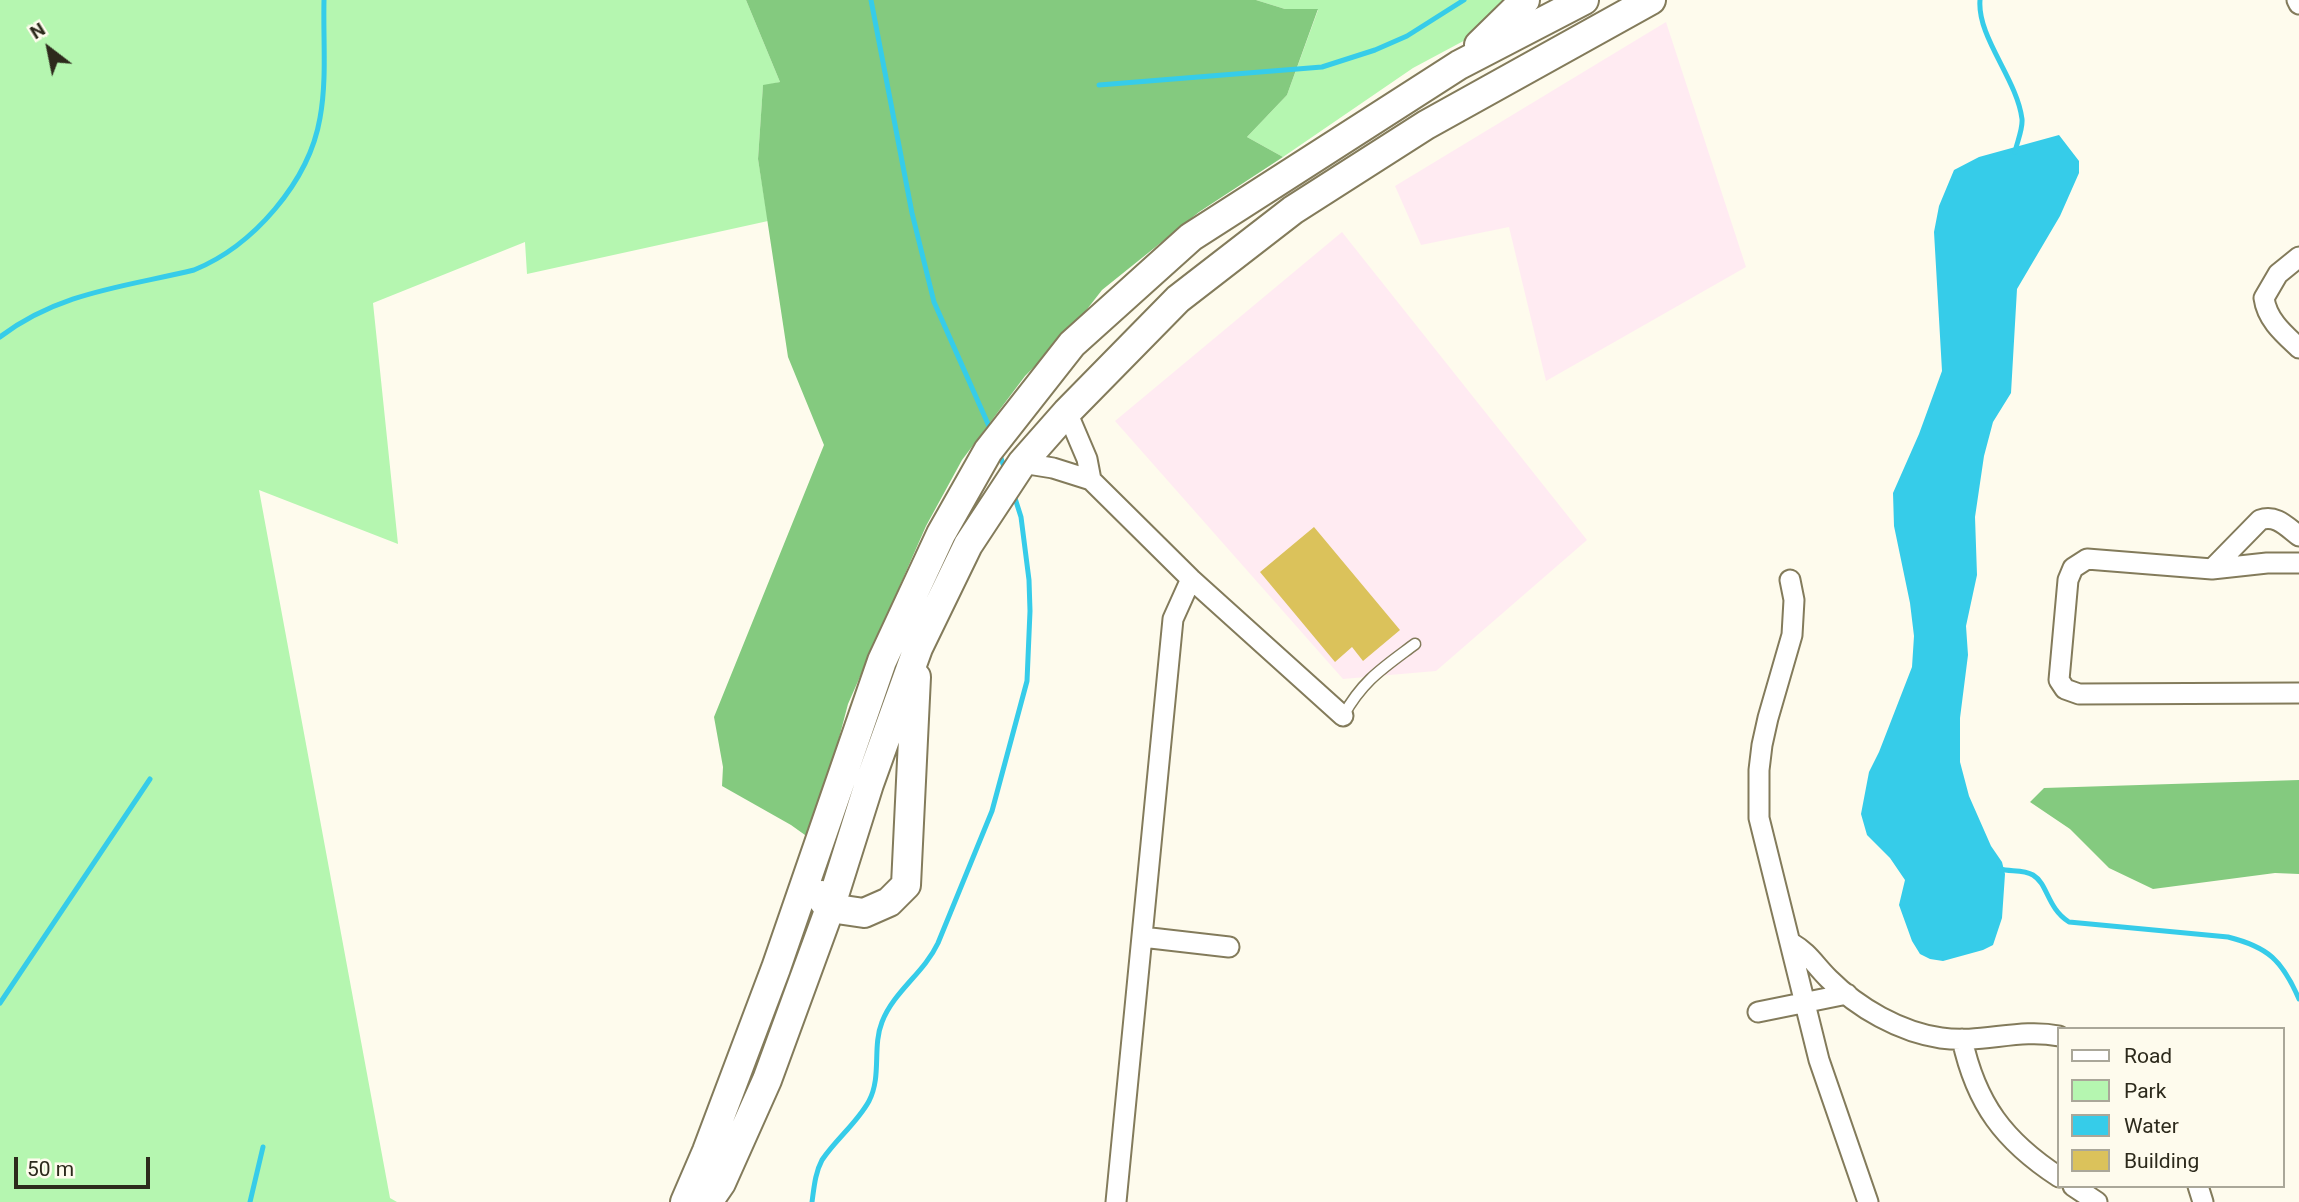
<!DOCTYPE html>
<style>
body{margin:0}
#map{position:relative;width:2299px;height:1202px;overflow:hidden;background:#fefbed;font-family:Roboto,sans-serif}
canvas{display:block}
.legend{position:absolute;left:2057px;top:1027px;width:228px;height:161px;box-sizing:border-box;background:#fefbed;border:2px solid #aaa799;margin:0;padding:9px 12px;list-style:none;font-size:21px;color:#2d2a1c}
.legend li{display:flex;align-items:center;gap:14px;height:35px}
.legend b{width:35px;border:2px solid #aaa799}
.north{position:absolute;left:14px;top:14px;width:70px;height:70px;-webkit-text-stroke:5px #fefbed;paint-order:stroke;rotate:328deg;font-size:19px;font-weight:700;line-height:28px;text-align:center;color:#2d2a1c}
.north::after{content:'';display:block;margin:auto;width:24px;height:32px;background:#2d2a1c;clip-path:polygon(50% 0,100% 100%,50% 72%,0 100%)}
.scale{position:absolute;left:14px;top:1157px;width:136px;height:32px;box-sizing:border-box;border:4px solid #2d2a1c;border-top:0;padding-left:9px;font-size:21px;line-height:24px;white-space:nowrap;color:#2d2a1c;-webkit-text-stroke:5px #fefbed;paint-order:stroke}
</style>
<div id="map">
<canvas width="2299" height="1202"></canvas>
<ul class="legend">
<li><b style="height:9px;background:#fff"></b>Road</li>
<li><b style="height:19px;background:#b5f6b0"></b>Park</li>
<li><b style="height:19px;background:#36cce9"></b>Water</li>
<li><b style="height:19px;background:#dbc25b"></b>Building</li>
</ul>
<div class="north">N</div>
<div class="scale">50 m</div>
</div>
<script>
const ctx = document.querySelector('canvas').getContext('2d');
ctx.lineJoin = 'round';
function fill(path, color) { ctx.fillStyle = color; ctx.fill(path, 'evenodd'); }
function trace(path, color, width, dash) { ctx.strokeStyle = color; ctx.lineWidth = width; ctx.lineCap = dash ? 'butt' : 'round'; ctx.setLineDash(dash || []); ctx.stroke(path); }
const industrial = new Path2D(`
 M1666 22 1746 267 1546 381 1509 227 1421 245 1395 186Z
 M1342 232 1587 540 1436 671 1343 679 1115 421Z`);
const green = new Path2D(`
 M0 0H746L780 82 763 86 758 159 768 221 527 274 525 242 373 303 398 544 259 490 390 1198 397 1202H0Z
 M1256 0H1540L1413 68 1283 157 1247 137 1287 95 1318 10 1285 9Z`);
const forest = new Path2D(`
 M746 0H1256L1285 9H1318L1287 95 1247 137 1283 157 1199 212 1102 290 1070 331 1025 376 962 460 926 526 848 704 812 840 791 825 722 786 723 767 714 717 824 445 788 357 758 159 763 85 780 82Z
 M2299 780V874L2275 873 2153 889 2109 868 2070 829 2030 802 2044 788Z`);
const water = new Path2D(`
 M2059 135 2079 161V173L2060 216 2017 289 2011 393 1993 422 1984 456 1975 517 1977 575 1966 626 1968 655 1960 718V762L1969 796 1991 846 2002 862 2005 874 2002 918 1993 945 1983 950 1943 961 1930 959 1920 954 1912 941 1899 905 1905 880 1890 858 1867 835 1861 814 1869 772 1879 752 1912 667 1914 636 1910 603 1894 526 1893 493 1919 434 1942 371 1934 232 1939 206 1954 170 1979 157Z`);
const stream = new Path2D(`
 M871 0 912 213 934 302 992 433
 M1980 0C1977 37 2017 79 2022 119 2023 129 2017 142 2015 152
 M1099 85 1322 67 1375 50 1407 36 1464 0
 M0 337C59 292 124 287 194 270 253 246 309 182 320 118 327 80 323 39 324 0
 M999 452 1006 473
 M2000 869C2010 872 2023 869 2033 875 2048 884 2047 908 2069 922L2228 937C2268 947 2282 960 2299 999
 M0 1003 150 779
 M250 1202 263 1147
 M812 1202C814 1188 815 1173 822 1160 836 1139 857 1123 869 1101 882 1076 872 1047 882 1022 894 991 924 973 938 943L992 811 1027 681 1030 611 1029 580 1021 517 1014 495`);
const building = new Path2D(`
 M1314 527 1400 630 1363 661 1352 647 1335 662 1260 572Z`);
const lane = new Path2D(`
 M1343 716C1363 680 1383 668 1415 644`);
const street = new Path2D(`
 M2297 0 2299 4
 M2299 257 2278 274 2264 298C2267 320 2284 334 2299 348
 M1067 412 1087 459 1091 480
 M1022 463 1053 468 1091 480 1191 579 1343 716
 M2299 563H2267L2212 569 2087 559 2073 568 2068 580 2059 680 2065 689 2079 694 2299 693
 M2212 569 2260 520C2276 514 2287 527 2299 536
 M1790 580 1794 600 1792 635 1768 718 1762 745 1759 770V818L1819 1060 1868 1202
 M1142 937 1229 947
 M1790 942C1810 954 1813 963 1829 979 1858 1008 1900 1032 1941 1038 1981 1044 2019 1028 2059 1036
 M1758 1012 1847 994
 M1962 1039C1976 1104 2004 1141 2059 1177
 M2073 1186 2097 1202
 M2198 1186 2203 1202
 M1116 1202 1173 619 1191 579`);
const secondary = new Path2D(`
 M1479 45 1525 0
 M822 895 824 902 830 908 864 913 889 902 906 885 916 677
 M685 1202 707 1151 776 968 882 661 941 534 988 451 1072 344 1191 237 1459 65 1584 0
 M708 1202 721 1183 767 1080 830 908 869 784 918 648 968 545 1022 463 1067 412 1178 299 1293 210 1426 125 1651 0`);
fill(industrial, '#ffebf2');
fill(green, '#b5f6b0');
fill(forest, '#84ca7f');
fill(water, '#36cce9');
trace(stream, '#36cce9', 5);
fill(building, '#dbc25b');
trace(lane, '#837b5b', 13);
trace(street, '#837b5b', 23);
trace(secondary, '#837b5b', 32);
trace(lane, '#fff', 10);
trace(street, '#fff', 19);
trace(secondary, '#fff', 28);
</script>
